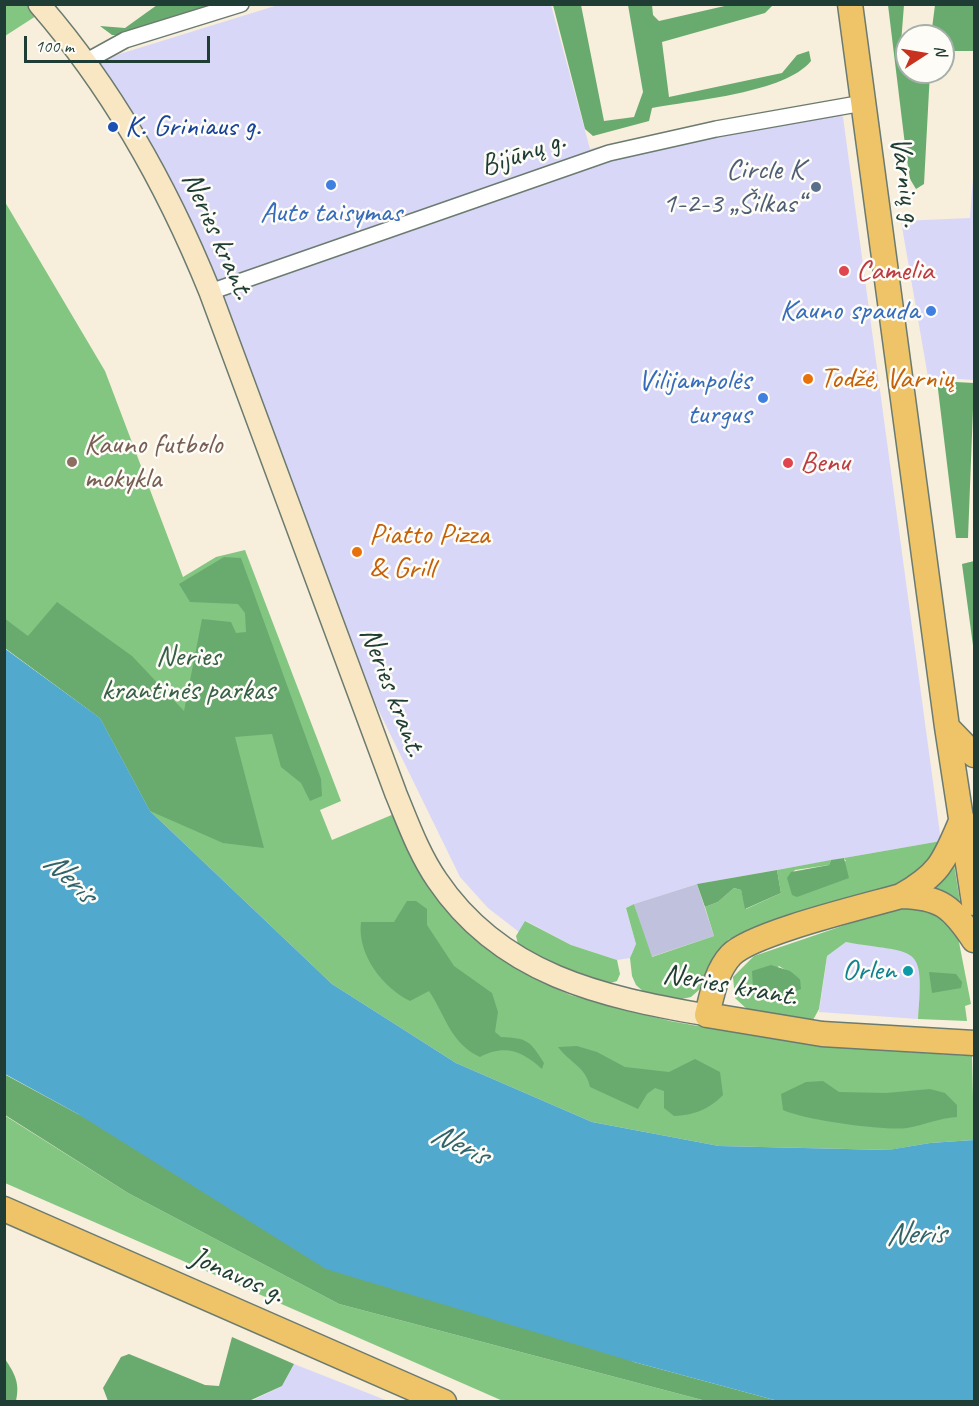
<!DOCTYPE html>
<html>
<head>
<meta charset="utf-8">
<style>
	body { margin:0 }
	#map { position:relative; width:979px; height:1406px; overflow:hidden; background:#f7eedc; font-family:Caveat,sans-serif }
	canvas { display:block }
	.frame { position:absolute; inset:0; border:6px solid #1f3d34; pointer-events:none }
	.north { position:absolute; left:895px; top:24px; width:60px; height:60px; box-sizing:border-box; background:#fdfcf7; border:2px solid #a4b0a9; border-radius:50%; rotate:78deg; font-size:16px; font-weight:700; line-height:24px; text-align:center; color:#1f3d34 }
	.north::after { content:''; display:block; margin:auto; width:21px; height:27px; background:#c8321e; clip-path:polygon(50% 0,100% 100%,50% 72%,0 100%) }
	.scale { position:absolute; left:24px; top:36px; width:186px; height:27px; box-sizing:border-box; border:3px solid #1f3d34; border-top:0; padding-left:8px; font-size:18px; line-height:21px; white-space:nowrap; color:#1f3d34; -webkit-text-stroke:4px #fdfcf7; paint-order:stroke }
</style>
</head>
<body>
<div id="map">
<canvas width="979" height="1406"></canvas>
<div class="frame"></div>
<div class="north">N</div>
<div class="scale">100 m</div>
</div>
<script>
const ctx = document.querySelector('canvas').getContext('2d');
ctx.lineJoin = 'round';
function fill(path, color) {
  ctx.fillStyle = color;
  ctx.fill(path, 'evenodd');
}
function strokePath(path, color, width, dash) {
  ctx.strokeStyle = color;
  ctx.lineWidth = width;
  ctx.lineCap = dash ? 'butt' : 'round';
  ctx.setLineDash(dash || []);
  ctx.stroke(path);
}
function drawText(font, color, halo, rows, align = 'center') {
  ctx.font = font + ' Caveat,sans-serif';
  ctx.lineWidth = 5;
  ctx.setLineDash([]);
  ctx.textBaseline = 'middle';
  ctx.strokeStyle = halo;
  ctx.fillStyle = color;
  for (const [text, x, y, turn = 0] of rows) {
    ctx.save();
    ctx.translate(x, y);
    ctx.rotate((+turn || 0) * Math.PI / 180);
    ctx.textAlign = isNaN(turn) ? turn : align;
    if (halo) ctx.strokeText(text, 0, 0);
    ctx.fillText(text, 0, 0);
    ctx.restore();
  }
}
const built = new Path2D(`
	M278,5H551L590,149L681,128L685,143L837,112L843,117L941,841L697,884L634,904L626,908L636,944L630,958L617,960L571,945L526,921L519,932L488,908L460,877L376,705L210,266L181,200L149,144L97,61Z
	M974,165V380L928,377L901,221L970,218Z
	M846,942L907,951L915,957L921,977L918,1019L819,1012L827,956Z
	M294,1364L388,1401L249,1402L282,1386Z`);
const industrial = new Path2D(`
	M697,884L714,936L651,957L634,904Z`);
const green = new Path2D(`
	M5,5H27L36,16L5,36Z
	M5,202L105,371L183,577L216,557L245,550L341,801L320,810L332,840L394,814L507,961L538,980L570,995L670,1021L755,1036L859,1049L972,1056L974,1140L930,1143L889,1150L719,1146L592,1122L456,1063L332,984L150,811L100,718L5,648Z
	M941,841V851L905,885L729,939L717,953L700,989L691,997L677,1000L646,994L636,985L632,976L630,958L636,944L626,908L634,904L652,957L714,936L705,907L718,902L734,888L741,890L746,909L781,893L777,870L831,860L829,865L795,870L788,878L846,861L844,858Z
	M953,858L961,908L924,889Z
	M904,905L945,914L958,937L971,1004L965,1006L967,1021L918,1019C925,940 916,955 846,942L827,956L819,1009L813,1020L748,1010L735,998L733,977L754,956ZM779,966L800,979L788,994L753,989Z
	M525,921L571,945L617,960L620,974L617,981C589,992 541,959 518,944L516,936Z
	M4,1115L128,1193L339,1304L706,1401H503L5,1183Z`);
const forest = new Path2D(`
	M157,5H217L124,35H112L100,26L125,28Z
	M553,5H581L604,121L634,117L643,92L628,5H652L653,15L659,21L729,5H773L765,13L662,42L669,97L782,73L797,55L809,51L811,61C785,93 694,100 652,108L649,121L593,136L585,129Z
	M888,5H904L901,43L907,44V72H930L924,184L916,189L910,179L906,153Z
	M935,5H974V51H948L943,55V36H931Z
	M937,381L974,383L968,538H956Z
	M224,557L241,558L321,779L322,796L310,801L301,783L281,767L272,734L235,737L264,848L223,843L150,811L100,718L5,648L4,618L28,636L57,602L132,656L184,711L202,619L231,622L236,633L246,632L245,613L238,604L190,602L179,584Z
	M974,561V653L962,564Z
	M844,858L849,878L797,897L792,895L787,878L791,872L829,865L831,860Z
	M777,870L781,893L745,909L741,890L734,888L718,902L705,907L697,884Z
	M407,901H416L427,909V925L454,966L492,993L498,1012L495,1032L501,1037C528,1038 530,1041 544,1063L542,1069C522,1051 505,1044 480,1057C450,1043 446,1016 429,991L410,1001C382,987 357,954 361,922H394Z
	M771,965L790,971L800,979L801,989L788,994L753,989L752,971Z
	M929,972L956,974L962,982L961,988L932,993Z
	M577,1046L597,1052L625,1067L669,1072L695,1059L720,1072L723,1095C708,1110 694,1115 674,1116L664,1108V1091L655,1088L647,1094L638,1109L590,1087C586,1067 570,1063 558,1047Z
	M4,1074L78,1114L634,1362L778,1401H706L339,1304L128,1193L5,1115Z
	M823,1081L839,1092L886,1093L930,1089L945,1093L957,1105V1117C939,1118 924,1125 907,1128C883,1131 805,1120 783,1110L781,1094L806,1082Z
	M232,1337L294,1364L282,1386L249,1401H108L103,1388L121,1357L129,1354L205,1385L219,1386Z
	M5,1359C15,1374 20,1383 16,1401H5Z`);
const water = new Path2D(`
	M4,648L100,718L150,811L332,984L456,1063L592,1122L719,1146L888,1150L930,1143L974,1140V1401H778L634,1362L326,1269L78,1114L5,1074Z`);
const minor = new Path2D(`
	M85,62L125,40L241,4
	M210,292L609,153L716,129L863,103`);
const secondary = new Path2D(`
	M39,4C113,89 168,188 210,292L396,794C408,823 419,854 437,880C501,975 602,997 707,1015`);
const primary = new Path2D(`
	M850,4L947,727L974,903
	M947,727L974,755
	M962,819C944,861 941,873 901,896C866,906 752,933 731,955C716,971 712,995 707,1015L822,1034L974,1043
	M901,896C941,897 952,907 974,940
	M4,1209L444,1402`);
const markers = [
	[113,127,6,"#1a4fb4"],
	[331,185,6,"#3f7fe0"],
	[816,187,6,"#5c6f8a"],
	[844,271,6,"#e0444e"],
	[931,311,6,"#3f7fe0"],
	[808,379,6,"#e8710a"],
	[763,398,6,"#3f7fe0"],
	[72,462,6,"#8d6e63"],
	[788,463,6,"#e0444e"],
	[357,552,6,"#e8710a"],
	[908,971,6,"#0f9aa8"]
];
const transitNames = [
	["K. Griniaus g.",125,127]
];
const streetNames = [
	["Bijūnų g.",523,154,-19],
	["Varnių g.",905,182,82],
	["Neries krant.",217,236,66],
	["Neries krant.",392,692,69],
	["Neries krant.",730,986,10],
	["Jonavos g.",237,1276,24]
];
const serviceNames = [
	["Circle K",804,170],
	["1-2-3 „Šilkas“",804,204]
];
const shopNames = [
	["Auto taisymas",331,213,"center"],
	["Kauno spauda",919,311],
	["Vilijampolės",751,381],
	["turgus",751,415]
];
const healthNames = [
	["Camelia",856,271],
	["Benu",800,463]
];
const foodNames = [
	["Todžė, Varnių",820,379],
	["Piatto Pizza",369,535],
	["& Grill",369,569]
];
const educationNames = [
	["Kauno futbolo",84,445],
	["mokykla",84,479]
];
const parkNames = [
	["Neries",188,657],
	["krantinės parkas",188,691]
];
const cultureNames = [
	["Orlen",896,971]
];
const waterNames = [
	["Neris",69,878,44],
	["Neris",459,1145,26],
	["Neris",915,1235,-1]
];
fill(built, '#d9d7f8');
fill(industrial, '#c0c2dd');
fill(green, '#82c681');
fill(forest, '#69ab6f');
fill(water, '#51a9ce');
strokePath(minor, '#6b7b6f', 18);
strokePath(secondary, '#6b7b6f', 24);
strokePath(primary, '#6b7b6f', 27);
strokePath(minor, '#fff', 15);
strokePath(secondary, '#f9e7c3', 21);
strokePath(primary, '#efc469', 24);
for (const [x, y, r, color] of markers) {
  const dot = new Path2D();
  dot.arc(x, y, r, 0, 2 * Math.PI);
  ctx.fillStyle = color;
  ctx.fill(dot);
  strokePath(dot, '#fdfcf7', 2);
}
drawText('30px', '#164399', '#fdfcf7', transitNames, 'left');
drawText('30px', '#1f3d34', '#fdfcf7', streetNames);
drawText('30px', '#4e5e75', '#fdfcf7', serviceNames, 'right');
drawText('30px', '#366cbe', '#fdfcf7', shopNames, 'right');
drawText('30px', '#be3a42', '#fdfcf7', healthNames, 'left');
drawText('30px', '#c56008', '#fdfcf7', foodNames, 'left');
drawText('30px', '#785e54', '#fdfcf7', educationNames, 'left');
drawText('30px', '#385f47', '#fdfcf7', parkNames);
drawText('30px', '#0d838f', '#fdfcf7', cultureNames, 'right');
drawText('italic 32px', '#30636a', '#fdfcf7', waterNames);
</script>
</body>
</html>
